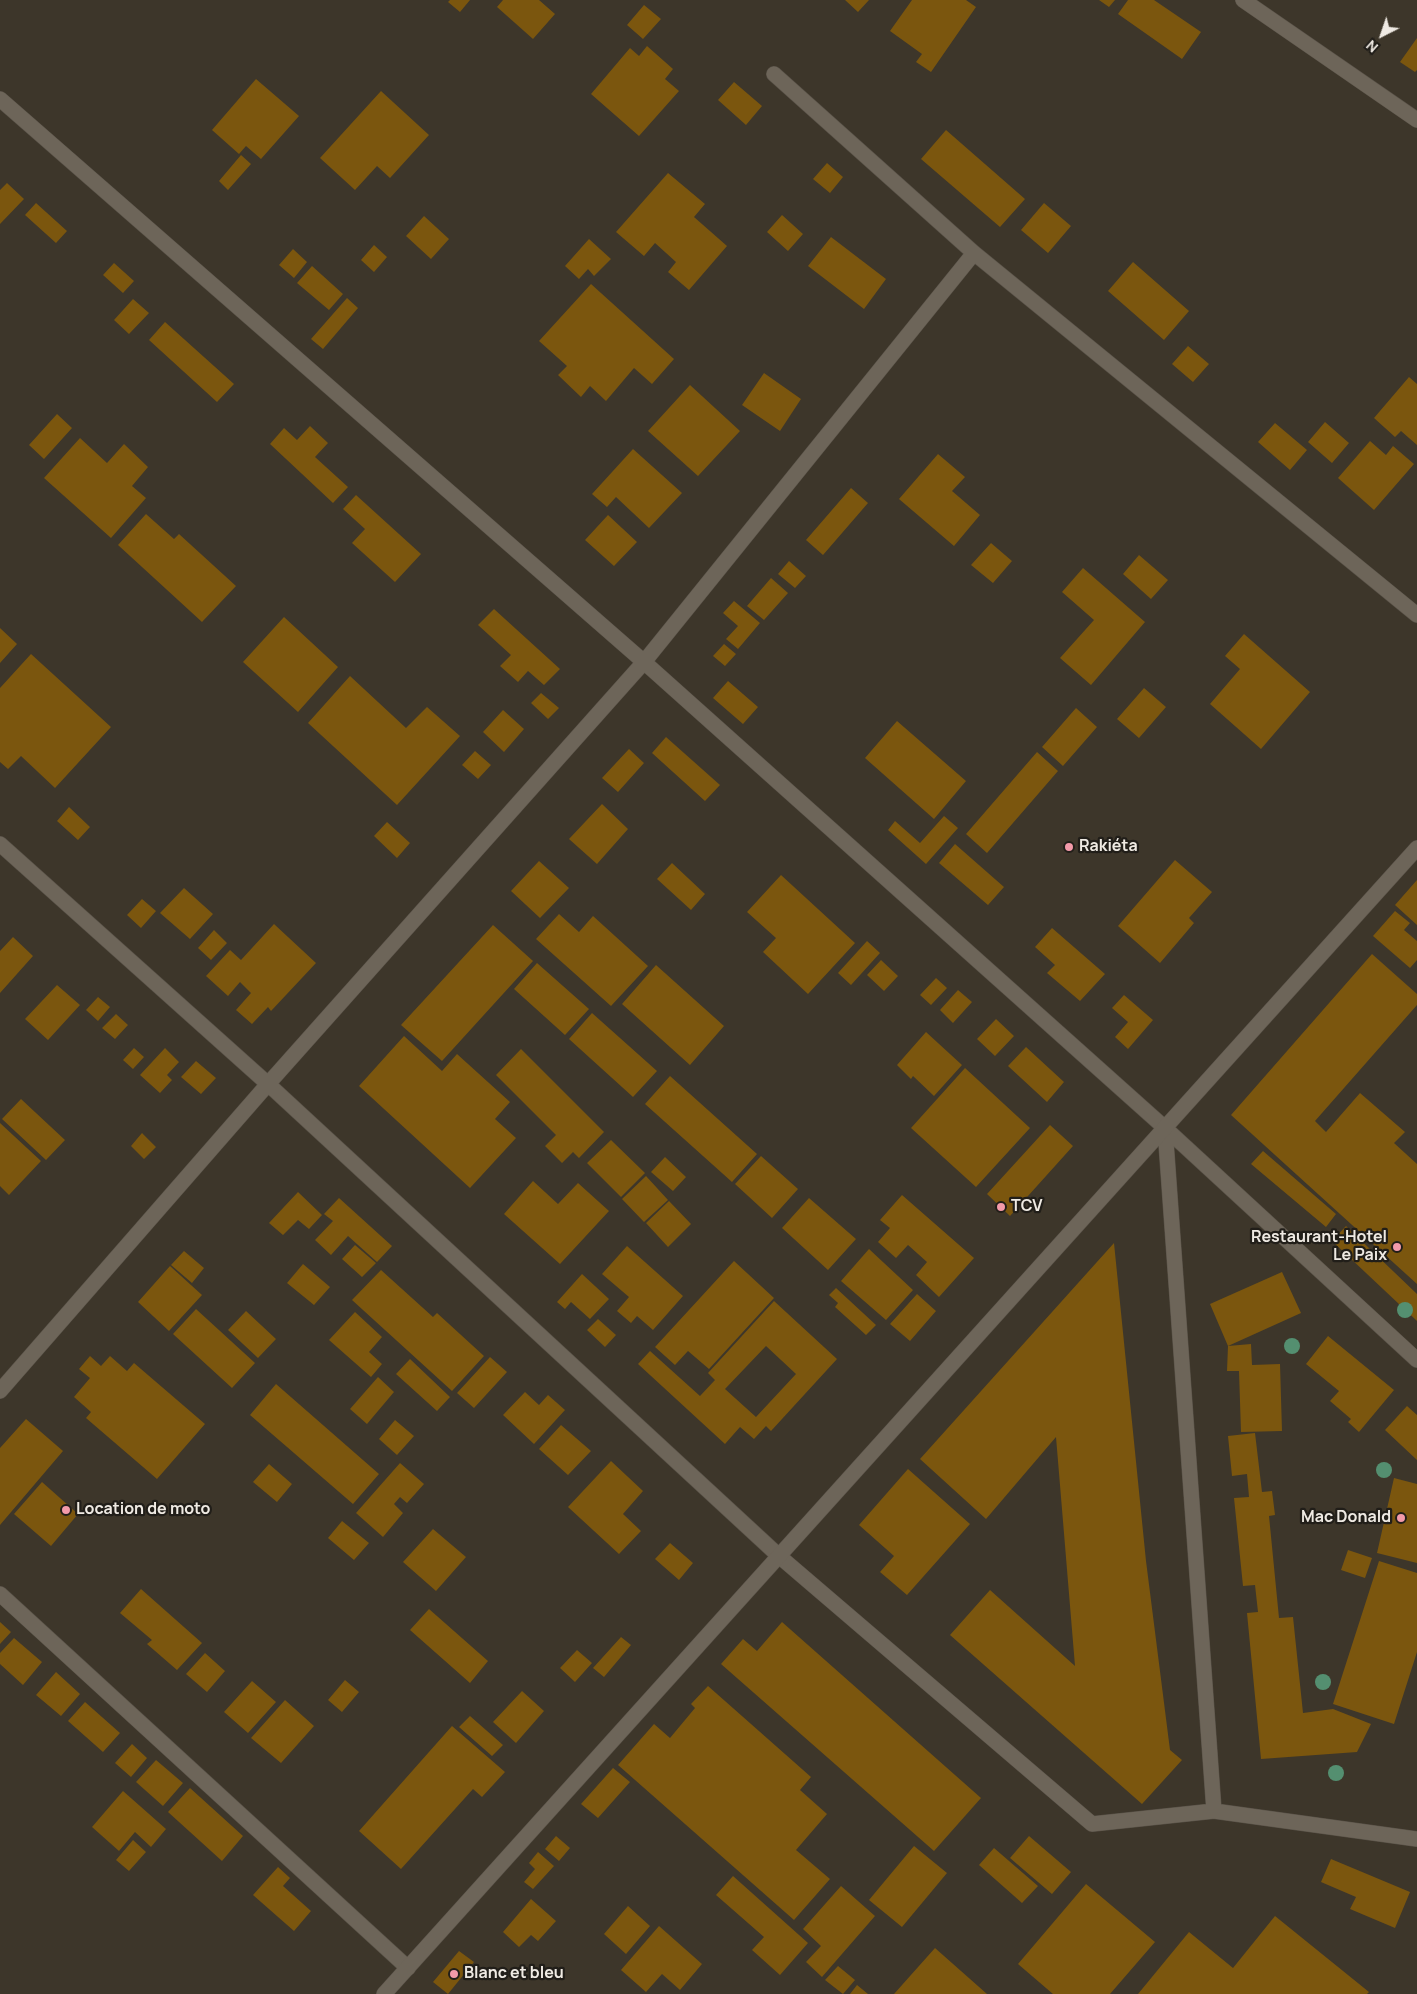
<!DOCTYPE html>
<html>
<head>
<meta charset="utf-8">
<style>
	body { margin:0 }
	#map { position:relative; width:1417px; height:1994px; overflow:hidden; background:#3d362a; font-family:Manrope,sans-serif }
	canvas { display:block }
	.north { position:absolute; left:1357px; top:10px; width:50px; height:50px; -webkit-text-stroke:4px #211e19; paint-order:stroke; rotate:221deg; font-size:14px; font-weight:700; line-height:20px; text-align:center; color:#efeae3 }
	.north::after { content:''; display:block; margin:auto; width:18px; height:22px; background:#efeae3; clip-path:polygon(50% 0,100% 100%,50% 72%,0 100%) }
</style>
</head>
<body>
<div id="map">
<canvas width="1417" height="1994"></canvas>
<div class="north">N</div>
</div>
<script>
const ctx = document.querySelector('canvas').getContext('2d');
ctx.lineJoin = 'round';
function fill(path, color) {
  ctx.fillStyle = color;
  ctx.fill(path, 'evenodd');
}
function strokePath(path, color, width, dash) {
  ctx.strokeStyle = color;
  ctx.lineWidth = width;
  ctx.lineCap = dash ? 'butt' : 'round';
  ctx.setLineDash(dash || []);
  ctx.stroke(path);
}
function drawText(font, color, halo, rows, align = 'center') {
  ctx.font = font + ' Manrope,sans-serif';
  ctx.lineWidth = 4.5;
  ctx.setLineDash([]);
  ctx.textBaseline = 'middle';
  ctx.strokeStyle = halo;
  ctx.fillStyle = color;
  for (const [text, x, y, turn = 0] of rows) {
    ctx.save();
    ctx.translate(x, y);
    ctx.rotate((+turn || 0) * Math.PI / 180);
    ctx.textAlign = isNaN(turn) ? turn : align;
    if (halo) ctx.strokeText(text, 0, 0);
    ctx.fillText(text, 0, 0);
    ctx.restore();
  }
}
const building = new Path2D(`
	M450,0H470L460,12L448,2Z
	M503,0H539L555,14L533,39L497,7Z
	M845,0H869L858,12Z
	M912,0H966L976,7L931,72L916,62L922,54L890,31Z
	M1099,0H1115L1109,7Z
	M1128,0H1154L1201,32L1182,59L1118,14Z
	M644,5L661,19L643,39L627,25Z
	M1417,38V70L1415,72L1400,62Z
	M647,46L673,69L665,79L679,91L639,136L591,94L630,48L639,56Z
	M256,79L299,116L261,159L246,146L239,154L212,130Z
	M734,82L762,106L746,125L718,100Z
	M381,91L429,135L390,178L377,166L355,190L320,158Z
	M946,130L1025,199L1000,227L921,159Z
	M241,155L251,164L228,190L219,181Z
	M827,163L843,177L830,193L813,179Z
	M668,173L705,204L694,217L727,246L689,290L668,272L676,262L655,243L644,256L616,232Z
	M7,183L24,199L0,224V190Z
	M36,203L67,231L56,243L25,215Z
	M1044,203L1071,226L1048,253L1021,230Z
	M782,215L803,234L788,251L767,232Z
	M424,216L449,239L431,259L406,236Z
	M831,237L886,279L864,309L808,266Z
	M589,239L611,259L594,276L588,269L579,279L565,266Z
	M374,245L387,257L374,272L361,260Z
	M293,249L307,262L294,278L279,265Z
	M1133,262L1189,311L1164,340L1108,291Z
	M114,263L134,281L123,293L103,275Z
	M312,266L343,294L329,310L297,283Z
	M591,284L674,359L652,384L634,368L606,401L590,386L581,397L558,375L567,366L539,341Z
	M347,298L358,308L323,349L311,339Z
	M133,299L149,313L129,334L114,320Z
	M165,322L234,384L217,402L149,340Z
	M1188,346L1209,364L1193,382L1172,364Z
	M764,373L801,399L780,431L742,405Z
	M1409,377L1417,384V445L1401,431L1395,437L1374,418Z
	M690,385L740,431L698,476L648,431Z
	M57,414L72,428L44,459L29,445Z
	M1325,422L1349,443L1332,463L1308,442Z
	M1275,423L1307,450L1290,470L1258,442Z
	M310,426L328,443L315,457L348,487L333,503L270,444L284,428L297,440Z
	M80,438L107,463L124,444L148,467L132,486L146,498L111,538L44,478Z
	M1370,441L1386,455L1393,446L1414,464L1374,510L1338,478Z
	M633,449L682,493L649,528L616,497L607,507L592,494Z
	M938,454L965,477L952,491L980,515L954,546L899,499Z
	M851,488L868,503L823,555L806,540Z
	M356,495L421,554L395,582L352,543L365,529L343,509Z
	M146,514L174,539L179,534L236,586L202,622L118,545Z
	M608,515L637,542L614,566L585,540Z
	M991,543L1012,561L993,583L971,565Z
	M1139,555L1168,580L1151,599L1123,574Z
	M789,561L806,576L795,588L778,574Z
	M1083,568L1145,622L1091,685L1060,658L1094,620L1062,592Z
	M771,578L788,593L764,620L747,606Z
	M734,601L760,623L738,649L726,639L738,626L723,613Z
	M494,609L560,669L544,685L528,671L518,682L500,666L511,655L478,625Z
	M284,617L338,667L298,712L243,662Z
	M0,628L17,644L0,663Z
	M1244,634L1310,692L1261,749L1210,704L1240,669L1225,656Z
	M724,644L736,654L725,666L713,656Z
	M31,654L111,727L55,788L21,756L8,769L0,762V688Z
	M350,676L406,728L427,707L460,736L397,805L308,723Z
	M728,681L758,707L743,724L713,698Z
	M1144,688L1166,707L1139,738L1117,719Z
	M541,693L559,708L548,719L531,703Z
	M1076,708L1097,727L1063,766L1042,747Z
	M503,710L524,729L504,752L483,732Z
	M897,721L966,781L934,819L865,758Z
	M666,737L720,785L705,801L652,753Z
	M629,749L644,763L618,792L602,778Z
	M475,751L491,765L478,779L462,765Z
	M1037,752L1058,771L987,853L966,834Z
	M602,804L628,829L597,864L569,839Z
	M69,807L90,827L78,840L57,821Z
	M944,816L958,828L926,864L888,830L895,821L920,843Z
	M387,822L410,843L397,858L374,836Z
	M955,844L1004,887L988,905L939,863Z
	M1175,860L1212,892L1189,918L1194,923L1160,963L1118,926Z
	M539,861L569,888L540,918L511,891Z
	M672,863L705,894L691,910L657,879Z
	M781,875L855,943L808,994L763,952L776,938L747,912Z
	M1417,880V925L1395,905Z
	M184,888L213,914L190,939L160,913Z
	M142,899L156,911L141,928L127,915Z
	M1395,911L1410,923L1404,930L1417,941V960L1410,968L1373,936Z
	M559,914L579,932L593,916L648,966L611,1006L536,939Z
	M274,924L316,963L271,1011L268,1007L252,1024L236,1010L251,993L240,982L228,996L206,976L230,950L241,960Z
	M493,925L533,961L442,1061L401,1025Z
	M1052,928L1105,974L1080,1001L1047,973L1055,965L1035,947Z
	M214,930L227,943L211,960L198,948Z
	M13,937L33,956L0,993V951Z
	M867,941L880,953L851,985L838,973Z
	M1372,954L1417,994V1005L1315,1121L1326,1132L1360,1093L1405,1132L1394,1143L1417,1164V1284L1231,1115Z
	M881,960L898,976L884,991L867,975Z
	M537,963L589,1009L565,1035L514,989Z
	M656,965L724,1026L690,1065L622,1004Z
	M936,978L947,988L931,1005L920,995Z
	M57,985L80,1005L48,1040L25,1019Z
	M958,990L972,1002L953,1023L940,1010Z
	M1124,995L1153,1020L1128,1049L1115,1037L1128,1022L1112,1008Z
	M98,997L110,1007L98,1021L86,1010Z
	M592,1013L657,1071L633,1097L569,1039Z
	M116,1014L128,1025L115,1039L102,1028Z
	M996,1019L1014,1036L995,1056L977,1039Z
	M926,1032L962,1065L934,1096L913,1076L911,1079L897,1065Z
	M404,1036L442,1071L457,1054L510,1102L495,1119L516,1138L470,1188L359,1086Z
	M1026,1047L1064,1082L1047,1102L1008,1066Z
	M134,1048L144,1057L133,1069L123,1060Z
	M165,1048L179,1062L167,1075L172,1080L160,1093L140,1075Z
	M521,1049L604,1132L579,1158L573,1152L562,1163L545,1146L556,1135L496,1075Z
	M196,1061L216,1078L201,1094L181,1077Z
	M965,1068L1030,1128L976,1187L911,1128Z
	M670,1076L757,1154L732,1182L645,1104Z
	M21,1099L65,1140L46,1160L2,1119Z
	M0,1123L41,1161L9,1195L0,1186Z
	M1050,1125L1073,1146L1010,1216L987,1194Z
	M142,1133L156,1147L144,1159L131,1146Z
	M611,1140L645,1173L621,1197L587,1163Z
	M1263,1151L1336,1214L1326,1227L1251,1164Z
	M761,1156L798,1189L772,1218L735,1184Z
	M665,1157L686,1177L673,1191L651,1172Z
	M646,1176L668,1200L644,1222L622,1199Z
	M533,1181L558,1204L578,1183L609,1211L560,1264L504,1214Z
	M298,1192L322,1215L309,1229L298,1220L283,1235L269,1223Z
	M902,1195L974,1258L939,1297L916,1275L927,1262L908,1245L896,1258L878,1242L890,1228L880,1220Z
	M339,1198L392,1246L377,1262L348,1236L331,1255L315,1240L333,1221L324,1214Z
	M809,1198L856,1239L828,1270L782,1228Z
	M669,1201L691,1224L668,1247L646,1223Z
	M1346,1226L1417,1294V1321L1332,1241Z
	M1114,1243L1146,1561L1170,1750L1182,1760L1142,1804L950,1635L990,1590L1075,1666L1056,1437L986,1519L920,1459Z
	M355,1245L376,1263L362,1277L342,1259Z
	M627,1246L683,1296L653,1330L637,1316L631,1323L617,1311L629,1297L602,1274Z
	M869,1249L913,1290L886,1320L841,1281Z
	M184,1251L204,1268L192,1283L171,1265Z
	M734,1261L774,1298L709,1369L688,1351L675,1365L655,1347Z
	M303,1264L330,1287L314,1305L287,1283Z
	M170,1266L202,1295L169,1331L138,1302Z
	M381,1270L433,1317L437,1313L484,1356L452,1391L352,1300Z
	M1282,1272L1301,1313L1228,1346L1210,1304Z
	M582,1274L609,1299L590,1319L571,1302L565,1309L557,1302Z
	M836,1288L876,1325L866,1335L835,1307L838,1303L829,1295Z
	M917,1294L936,1311L910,1341L890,1324Z
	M774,1301L837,1359L771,1431L766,1426L754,1439L740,1427L725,1444L638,1364L650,1351L700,1396L715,1380L708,1373ZM766,1346L796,1374L756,1417L725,1389Z
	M196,1309L255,1363L232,1388L173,1334Z
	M246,1311L276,1339L258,1358L228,1330Z
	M355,1312L382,1337L369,1352L382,1364L371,1377L329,1340Z
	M598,1319L616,1335L605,1347L587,1330Z
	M1328,1336L1394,1390L1359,1432L1348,1422L1351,1419L1330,1401L1339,1391L1306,1364Z
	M1251,1344L1252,1365L1280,1364L1282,1431L1241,1432L1239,1371H1227L1228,1346Z
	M90,1356L101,1366L110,1356L127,1371L134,1363L205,1424L157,1479L86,1418L91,1412L74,1397L90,1378L79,1369Z
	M490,1357L507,1372L474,1408L457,1393Z
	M410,1359L450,1397L437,1411L396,1374Z
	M378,1377L394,1392L367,1424L350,1409Z
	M276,1384L379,1474L353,1504L250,1415Z
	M525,1392L539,1405L548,1395L565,1410L534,1444L503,1415Z
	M1407,1406L1417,1415V1460L1385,1430Z
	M26,1419L63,1451L0,1525V1448Z
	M395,1420L414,1436L397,1455L379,1439Z
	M561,1425L591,1451L568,1475L539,1449Z
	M1255,1433L1262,1492L1272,1491L1275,1515L1269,1516L1279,1618L1293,1617L1303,1713L1333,1709L1371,1724L1357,1752L1261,1759L1247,1613L1258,1612L1255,1585L1243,1586L1234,1498L1249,1497L1247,1474L1232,1476L1228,1436Z
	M611,1461L643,1491L623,1514L641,1531L619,1554L568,1507Z
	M400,1463L424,1484L407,1503L400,1497L394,1504L403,1513L383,1537L356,1513Z
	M269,1464L292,1484L277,1502L253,1482Z
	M908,1469L970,1524L907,1595L880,1572L894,1556L859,1525Z
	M1394,1478L1417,1484V1563L1377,1553Z
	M42,1482L78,1514L51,1546L14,1514Z
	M342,1521L369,1543L354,1560L328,1538Z
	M433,1529L466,1557L436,1591L403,1562Z
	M670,1543L693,1563L679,1580L655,1559Z
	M1348,1550L1372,1558L1365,1578L1341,1570Z
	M1379,1561L1417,1573V1652L1394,1724L1333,1704Z
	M141,1589L202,1643L177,1670L147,1644L152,1640L120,1613Z
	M429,1609L488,1661L470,1683L410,1630Z
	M0,1622L11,1632L0,1644Z
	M782,1622L981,1798L934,1851L721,1664L743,1639L757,1651Z
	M621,1637L631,1645L604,1677L593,1668Z
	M14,1638L42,1662L23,1685L0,1664V1653Z
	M577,1650L592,1663L575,1682L560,1668Z
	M205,1653L225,1671L207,1692L186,1674Z
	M56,1672L80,1694L61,1716L36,1695Z
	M345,1680L359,1692L342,1712L328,1700Z
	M252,1681L276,1702L248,1733L224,1712Z
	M708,1686L811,1777L800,1790L827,1814L796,1850L830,1879L794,1920L618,1765L654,1724L670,1738L695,1708L691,1704Z
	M522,1691L544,1711L516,1743L493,1722Z
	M285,1700L314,1726L281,1763L251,1738Z
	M85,1702L120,1733L103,1752L68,1721Z
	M470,1716L503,1745L492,1756L459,1727Z
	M452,1726L505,1772L482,1797L473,1789L401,1869L359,1831Z
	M132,1744L147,1758L131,1777L115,1763Z
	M156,1760L183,1783L163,1806L136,1782Z
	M613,1768L630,1782L598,1818L581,1804Z
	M190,1788L243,1836L222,1861L168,1812Z
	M123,1791L166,1829L151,1847L135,1832L119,1851L92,1827Z
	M556,1836L570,1848L559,1861L545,1849Z
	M1029,1836L1071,1872L1052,1894L1010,1858Z
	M133,1840L146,1852L129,1871L116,1860Z
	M914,1846L947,1873L902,1927L869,1900Z
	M994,1848L1038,1886L1022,1903L979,1865Z
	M538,1852L554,1866L533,1889L524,1882L535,1869L529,1863Z
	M1331,1859L1410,1892L1395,1928L1350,1909L1356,1897L1321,1882Z
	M278,1867L290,1878L283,1886L311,1911L294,1931L253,1895Z
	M733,1876L808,1943L780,1975L752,1950L764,1937L716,1895Z
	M1086,1884L1155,1942L1110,1994H1053L1018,1964Z
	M841,1886L875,1916L822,1977L806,1962L821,1946L803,1929Z
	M531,1899L556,1921L538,1941L531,1935L519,1947L503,1932Z
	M628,1906L650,1926L626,1954L604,1934Z
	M1275,1916L1369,1992L1367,1994H1138L1189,1932L1233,1968Z
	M659,1926L702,1964L680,1990L662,1974L646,1992L621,1970Z
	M935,1948L987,1994H894Z
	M459,1951L474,1962L448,1994L433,1982Z
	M838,1966L855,1980L843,1994L825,1980Z
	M857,1985L868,1994H850Z`);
const street = new Path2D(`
	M1243,0L1417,120
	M774,74L974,253L1417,615
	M0,99L644,662L1165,1128L1417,1360
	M0,844L268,1084L779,1556L1092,1824L1214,1811L1417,1839
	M1165,1128L1214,1811
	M0,1391L268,1084L644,662L974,253
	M0,1594L408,1968`);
const secondary = new Path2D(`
	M384,1994L1417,848`);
const trees = [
	[1405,1310],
	[1292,1346],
	[1384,1470],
	[1323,1682],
	[1336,1773]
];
const markers = [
	[1069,847,5,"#f39aa9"],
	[1001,1207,5,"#f39aa9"],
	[1397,1247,5,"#f39aa9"],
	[66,1510,5,"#f39aa9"],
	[1401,1518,5,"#f39aa9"],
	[454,1974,5,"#f39aa9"]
];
const poiNames = [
	["Rakiéta",1079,847],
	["TCV",1011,1207],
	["Restaurant-Hotel",1387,1238,"right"],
	["Le Paix",1387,1256,"right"],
	["Location de moto",76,1510],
	["Mac Donald",1391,1518,"right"],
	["Blanc et bleu",464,1974]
];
fill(building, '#7b560e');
strokePath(street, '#595248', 16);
strokePath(secondary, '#595248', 16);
strokePath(street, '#6d6559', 15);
strokePath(secondary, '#6d6559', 15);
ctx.fillStyle = '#548f70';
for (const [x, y] of trees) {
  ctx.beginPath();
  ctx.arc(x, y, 8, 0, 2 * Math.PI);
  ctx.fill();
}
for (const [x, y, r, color] of markers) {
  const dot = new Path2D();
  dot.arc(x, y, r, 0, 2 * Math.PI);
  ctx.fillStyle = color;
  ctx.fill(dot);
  strokePath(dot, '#211e19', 2);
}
drawText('bold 16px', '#efeae3', '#211e19', poiNames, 'left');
</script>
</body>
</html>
